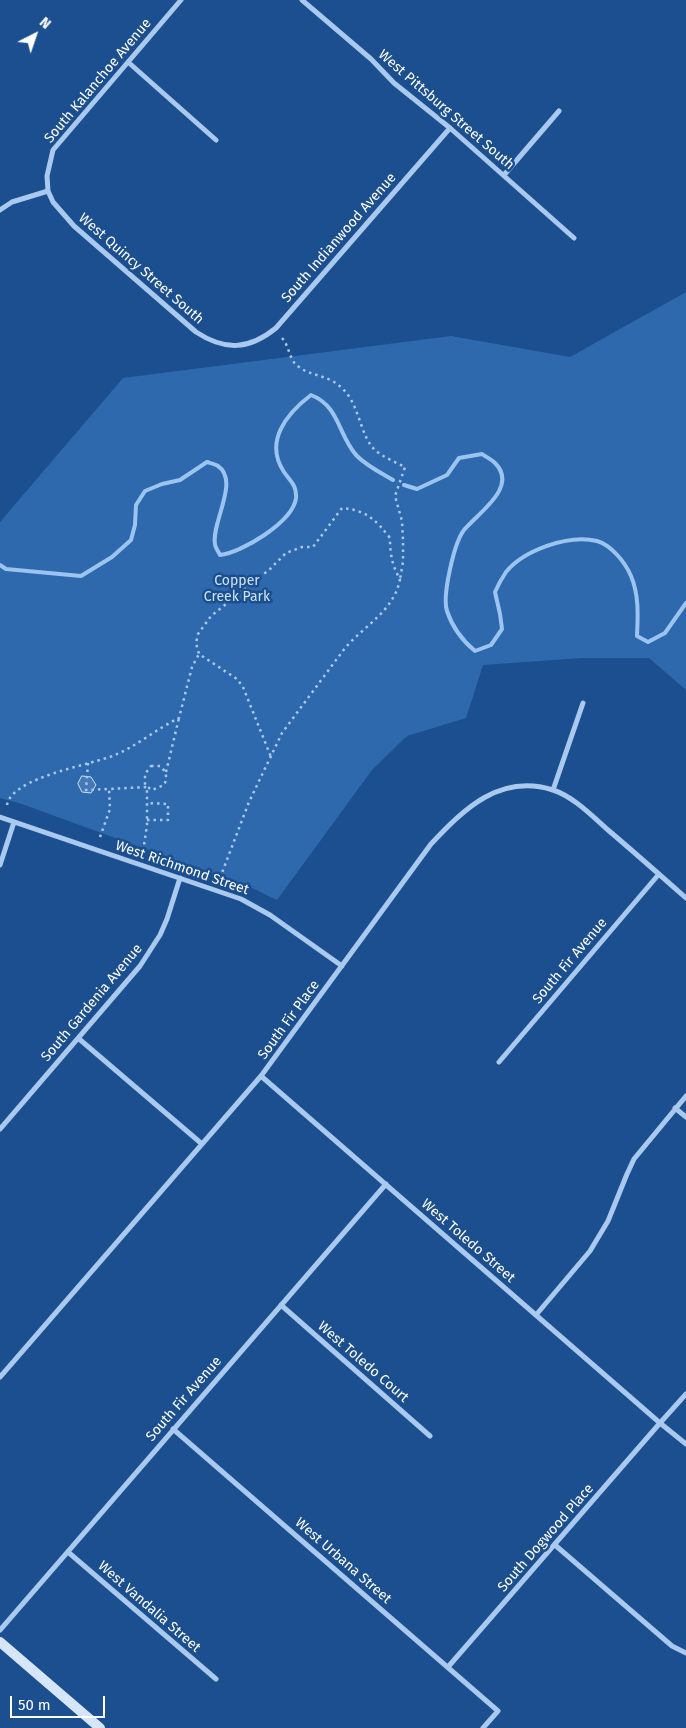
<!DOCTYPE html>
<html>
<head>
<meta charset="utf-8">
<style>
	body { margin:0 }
	#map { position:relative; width:686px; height:1728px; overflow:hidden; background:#1b4f8f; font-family:"Fira Sans",sans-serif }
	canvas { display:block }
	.north { position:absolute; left:10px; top:10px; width:50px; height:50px; -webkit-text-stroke:4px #1b4f8f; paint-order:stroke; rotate:41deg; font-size:14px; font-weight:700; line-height:20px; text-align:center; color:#fff }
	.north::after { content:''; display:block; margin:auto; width:18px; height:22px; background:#fff; clip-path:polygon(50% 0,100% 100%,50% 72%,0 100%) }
	.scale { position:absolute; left:10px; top:1696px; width:95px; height:22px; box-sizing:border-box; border:2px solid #fff; border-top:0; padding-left:6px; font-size:15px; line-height:18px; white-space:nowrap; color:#fff; -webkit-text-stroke:4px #1b4f8f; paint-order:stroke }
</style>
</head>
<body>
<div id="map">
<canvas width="686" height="1728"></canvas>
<div class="north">N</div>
<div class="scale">50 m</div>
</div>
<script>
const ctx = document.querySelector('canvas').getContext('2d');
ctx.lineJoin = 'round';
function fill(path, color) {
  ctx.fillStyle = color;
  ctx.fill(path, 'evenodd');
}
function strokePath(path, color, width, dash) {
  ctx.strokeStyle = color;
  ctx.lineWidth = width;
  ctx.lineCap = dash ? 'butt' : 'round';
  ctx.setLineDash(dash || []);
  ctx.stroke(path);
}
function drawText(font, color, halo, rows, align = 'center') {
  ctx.font = font + ' "Fira Sans",sans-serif';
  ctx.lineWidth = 5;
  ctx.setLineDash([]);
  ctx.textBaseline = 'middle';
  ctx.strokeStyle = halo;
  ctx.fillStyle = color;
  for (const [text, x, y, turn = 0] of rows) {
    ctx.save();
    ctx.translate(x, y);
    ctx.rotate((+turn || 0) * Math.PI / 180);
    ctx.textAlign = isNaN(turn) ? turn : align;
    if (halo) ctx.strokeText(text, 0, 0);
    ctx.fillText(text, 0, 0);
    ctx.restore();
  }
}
const green = new Path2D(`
	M686,292V690L649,658H582L483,665L466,718L407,736L372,770L277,900L250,887L19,803L0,798V522L123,378L451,336L570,357Z`);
const stream = new Path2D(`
	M404,485L417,489L447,475L459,458L482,454C486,457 491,459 495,463C519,487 478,513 464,530C454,543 442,596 447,611C452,626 463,641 475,651L491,645L502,629L500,614L495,592C498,585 502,578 506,572C524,550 569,534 597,541C611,545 625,562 631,576C639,595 638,615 637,636L648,642L665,633L686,603
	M0,565L6,569L81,576L112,557L131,540L135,525L136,505L145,491L162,484L180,480L207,462C210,463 215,464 218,466C240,481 211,523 215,544C215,547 218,551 220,555C241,553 293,522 296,498C297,485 290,481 284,472C264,442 286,414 311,395C340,406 338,436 357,456C367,466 381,473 393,480`);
const building = new Path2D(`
	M82,776L91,777L96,785L91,793L82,792L78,784Z`);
const path = new Path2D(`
	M282,338C290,347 289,361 299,367C312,377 328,374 343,389C360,406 360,436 375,450C383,457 395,462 405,467L395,496L402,521L403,540V562L400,579
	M88,763L86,790L109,789
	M151,766H160C166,771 168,778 164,785L152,790L145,785V774Z
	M166,772L179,718
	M7,805C12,777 91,765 115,755C135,747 158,728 179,718L192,667L199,654
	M147,820H168V804L147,803
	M100,837L110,809L109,789L147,787V825L143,852
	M220,878L249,802L282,733L345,648C365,625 394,611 400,579C392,566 390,553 390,538C376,520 366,510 342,508L313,547H302L286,553L270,569L211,616L198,634L196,643L199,654L237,679L243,687L271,757`);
const minor = new Path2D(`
	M302,0L371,59L394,83L450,128L574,238
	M128,62L216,140
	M504,175L559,111
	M48,191L53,202L74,226L196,332C225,351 249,350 276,328L450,128
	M0,210L12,202L48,191L47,176L53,150L181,0
	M553,790L583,703
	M0,817L241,899L270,915L342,966
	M0,865L14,822
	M78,1038L202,1144
	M499,1062L659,874
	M261,1076L660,1423L448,1667
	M675,1108L686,1117
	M0,1129L140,966L160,935L167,919L180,878
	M281,1305L430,1436
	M536,1315L590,1251L608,1221L627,1174L634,1159L686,1096
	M0,1377L261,1076L431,844C464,809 500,773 553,790C574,797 592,816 608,830C634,852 660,875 686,898
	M686,1394L660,1423L686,1444
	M173,1429L498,1711L483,1728
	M555,1545L672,1646L686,1653
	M68,1552L216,1679
	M0,1630L386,1184`);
const secondary = new Path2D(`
	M0,1642L100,1728`);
const streetNames = [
	["South Kalanchoe Avenue",98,81,-50],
	["West Pittsburg Street South",446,110,41],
	["South Indianwood Avenue",339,238,-49],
	["West Quincy Street South",141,269,41],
	["West Richmond Street",182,868,19],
	["South Fir Avenue",570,961,-50],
	["South Gardenia Avenue",92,1003,-50],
	["South Fir Place",289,1020,-54],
	["West Toledo Street",468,1241,41],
	["West Toledo Court",363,1362,41],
	["South Fir Avenue",184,1399,-49],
	["South Dogwood Place",546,1538,-49],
	["West Urbana Street",343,1561,41],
	["West Vandalia Street",149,1607,41]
];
const parkNames = [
	["Copper",237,581],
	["Creek Park",237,597]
];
fill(green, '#2e69ad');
strokePath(stream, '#9cc4f0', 4);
fill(building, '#4478b7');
strokePath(building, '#cfe3fa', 1);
strokePath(path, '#a9c9ee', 2.5, [2.5, 4]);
strokePath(minor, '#a9c9ee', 5);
strokePath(secondary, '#d6e6fa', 10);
drawText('14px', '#fff', '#1b4f8f', streetNames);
drawText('14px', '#cfe3fa', '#1b4f8f', parkNames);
</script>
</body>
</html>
